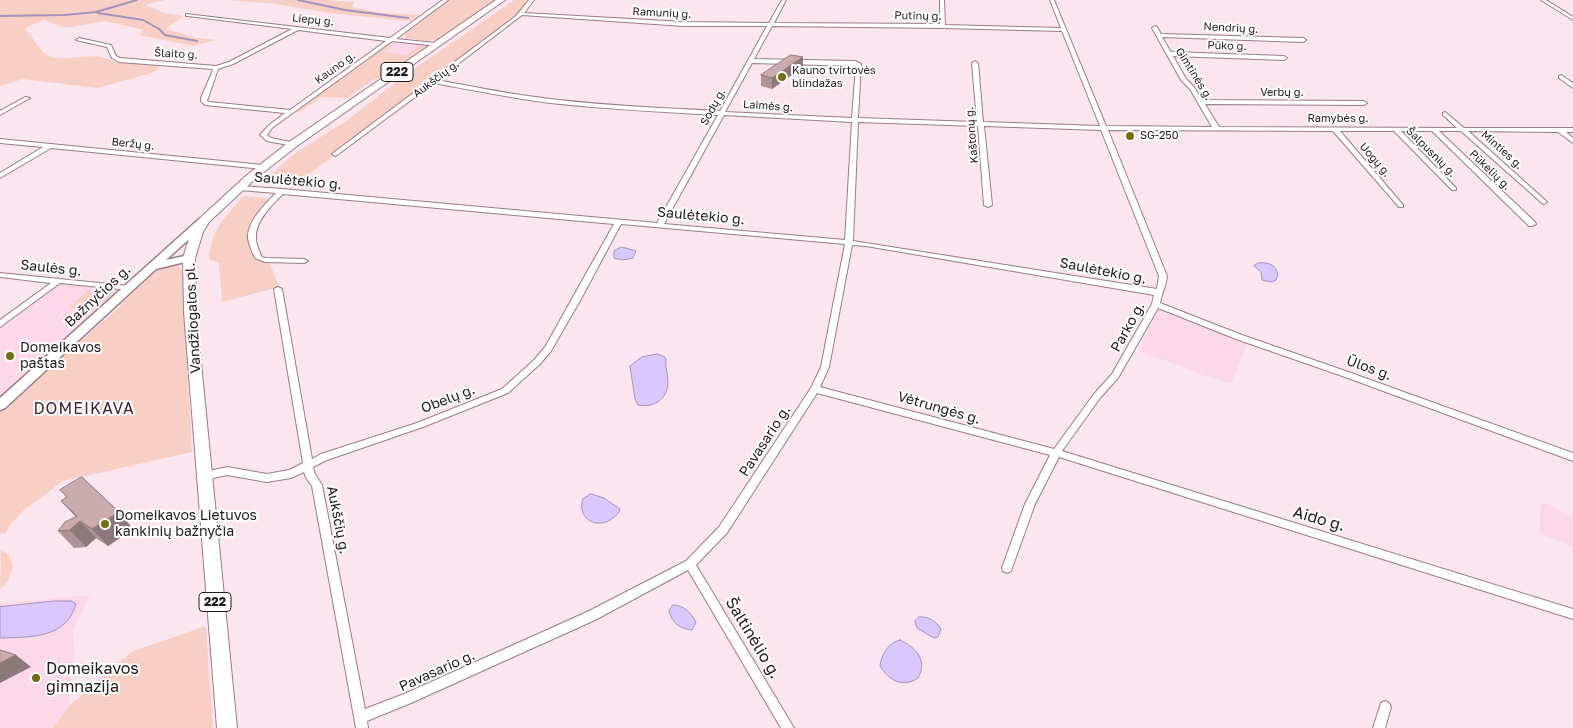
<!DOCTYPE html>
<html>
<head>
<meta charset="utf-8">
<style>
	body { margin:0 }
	canvas { display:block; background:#fbe5ef }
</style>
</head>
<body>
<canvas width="1573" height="728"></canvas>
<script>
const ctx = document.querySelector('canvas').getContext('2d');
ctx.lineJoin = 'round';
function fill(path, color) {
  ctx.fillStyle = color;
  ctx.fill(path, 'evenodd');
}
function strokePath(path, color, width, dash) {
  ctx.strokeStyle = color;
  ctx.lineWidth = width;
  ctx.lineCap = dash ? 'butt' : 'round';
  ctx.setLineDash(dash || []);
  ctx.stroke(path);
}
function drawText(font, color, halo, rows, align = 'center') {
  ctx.font = font + ' "Golos Text",sans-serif';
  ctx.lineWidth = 4;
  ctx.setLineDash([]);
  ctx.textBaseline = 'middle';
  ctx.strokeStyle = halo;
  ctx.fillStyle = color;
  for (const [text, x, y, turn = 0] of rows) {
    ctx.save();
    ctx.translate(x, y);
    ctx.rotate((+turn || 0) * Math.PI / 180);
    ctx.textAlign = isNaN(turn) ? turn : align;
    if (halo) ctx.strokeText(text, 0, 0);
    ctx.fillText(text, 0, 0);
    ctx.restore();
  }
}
const built = new Path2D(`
	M389,42L420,44L429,46L404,64L365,63Z
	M57,282L125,288L0,398V324Z
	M1159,310L1247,343L1231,384L1138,351Z
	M1541,503L1573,516V547L1539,533Z
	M90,595L73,631L74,651L69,706L53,728H0V604Z`);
const green = new Path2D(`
	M0,0H165L145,5L164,13L184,16L165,29L198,38L216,40L193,46L139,35L144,30L105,21L67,28L44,20L25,28C30,34 41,52 47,55C64,65 91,49 113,61L160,66L155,72L97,88L23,79L0,86Z
	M229,0H326L354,2L352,7L381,13L420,15L409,21L330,13L275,4Z
	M448,0H497L439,40L426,41L405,38V34Z
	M514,0H532L523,14L292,187L259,184L297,152L349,119L404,76Z
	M389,42L393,44L382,52L407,55L420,46L414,44L429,47L388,74L373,80L347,98L322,97L299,112H294Z
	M244,196L274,199L264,211L252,233L256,258L270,264L279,287L222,302L219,263L209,259C212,229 224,217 244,196Z
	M172,265L178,266L182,270L192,452L63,481L24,510L9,526L6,533L0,534V411L114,312L153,272Z
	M87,291L113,293L84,319L71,318L81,309L69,307Z
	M1,550L9,555L13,567L8,580L0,589Z
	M206,626L213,728H53L69,706L131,652Z`);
const water = new Path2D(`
	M622,247L636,251L633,258L623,260L614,258V251Z
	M1258,263C1268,262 1276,264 1278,275L1276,280L1271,282L1262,280L1261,272L1254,266Z
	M658,354L665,357L666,360C665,368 668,374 668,381C668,399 655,408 638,405L635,399L630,366L642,357Z
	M591,494L604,498L620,509L619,512C602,534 575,520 583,499Z
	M55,601H71L76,604C66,639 30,637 0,638V607Z
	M673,605C684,605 691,613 696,622L692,630C680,629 672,623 669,611Z
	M919,617C928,616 936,621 941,629L938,637L934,638L917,628L915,621Z
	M900,640C916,647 928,661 918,678C903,688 889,681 880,666C881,655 889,642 900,640Z`);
const stream = new Path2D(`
	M298,0L345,10L408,18
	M98,13L143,20L159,29L165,35L197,41
	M0,16L64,15L96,12L137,0`);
const minor = new Path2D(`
	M443,0H448L396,39L436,43L438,44V46L392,41L272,128L267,135L271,138L295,143L296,144L293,146L267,141L260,135L268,126L285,113L205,105L201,101V98L213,70L212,69L119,62L112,58L107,47L76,40L79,38L111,45L116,56L120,58L216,66L229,62L292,29L188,16H186V14L390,38ZM298,30L386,41L290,110L209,102L207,101L218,69L233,64Z
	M529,0H534L524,13L684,22L769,23L782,0H786L774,23L940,24V0H944L945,25L1061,28L1050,0H1054L1106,126L1212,127L1190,89L1181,80L1152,28L1155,26L1157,27L1161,34L1303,38L1306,40L1303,42L1162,37L1171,52L1284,56L1287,58L1284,60L1173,56L1186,79L1194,87L1202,100L1364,101L1367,103L1364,105L1205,104L1219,127L1457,128L1443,115V113L1445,112L1464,128H1573V132H1566L1573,138V143L1558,132L1468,131L1546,201L1547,202L1544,204L1542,203L1461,131H1439L1535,222L1536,224L1532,226H1529L1432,131H1401L1456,188V190H1452L1394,131H1340L1403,205V207H1399L1333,131L1108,130L1167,276C1166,286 1162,293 1160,303L1242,335L1354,374L1573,453V461L1348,378L1236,339L1158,308L1118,378L1100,398L1062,451L1573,609V619L1059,457L1035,504L1012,568L1011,571L1007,573L1003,571L1002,568L1025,504L1050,455L817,393L727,533L696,565L794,728H781L688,570L595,620L411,703L367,721L368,728H356L312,486L306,478L304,472L291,478L267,482L227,475L204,480L200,479L199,476L200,473L204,472L227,467L267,474L289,470L303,463L274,289L278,287L282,289L312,459L321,454L417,423L502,389L534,360L545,347L614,224L283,194C272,205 255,221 256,238C256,244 259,251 262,257L266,258L304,259L308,261L304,263L265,262L255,258C252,252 249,245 248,238C247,222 265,204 276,193L239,190L236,188L239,186L282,189L657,223L718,115C662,112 606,109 550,103C511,98 472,90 434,83L337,155L335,156L332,154L516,16ZM522,15L684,26H767L720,111C663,108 607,106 551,99C513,95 475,87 437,80ZM772,26L943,28L1062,31L1100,126L983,122L978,63L975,61L972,63L977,122L858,118L861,64L855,61L754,59ZM752,63L856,66L852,118L725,112ZM724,115L852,122L845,240L664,224ZM858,122L978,126L984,205L988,207L992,205L984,126L1101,130L1159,276L1157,289L853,241ZM621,224L845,244L821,367L811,388L719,527L686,561L587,612L404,694L365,709L322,485L315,474L313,467L327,460L423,427L508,393L540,364L551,351L581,299ZM852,245L866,246L1154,295L1152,304L1112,374L1094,394L1054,449L820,387L829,367Z
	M1541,0H1546L1573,17V20Z
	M1561,75L1573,83V88L1559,78V76Z
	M25,97L30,98L0,115V111Z
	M0,139L263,165L266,167L263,169L51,148L0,178V173L43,147L0,143Z
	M0,273L129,286L133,288L129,290L60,283L0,327V320L51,283L0,277Z
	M1385,701L1389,703L1391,707L1385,728H1373L1381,703Z`);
const secondary = new Path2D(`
	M203,218L207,219L208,221L207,223L166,260L189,255L194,258L193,260L156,269L5,408L0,410V398L199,219Z`);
const primary = new Path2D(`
	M496,0H505L297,146L255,179L209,222L203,232L195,258L196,312L237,728H217L184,312L183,258L191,232L200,218L247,175L289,142Z`);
const wall = new Path2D(`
	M803,57V67L772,89L761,86V75Z
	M60,490L119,512L133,529L108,546L96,538L86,547L74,548L58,531L76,517L61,501L67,497Z`);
const shadedWall = new Path2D(`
	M803,57V67L772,89V78Z
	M119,512L133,529L108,546L92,529Z
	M80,521L96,538L86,547L70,530Z
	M16,655L31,667L0,683V663Z`);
const building = new Path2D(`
	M791,55L803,57L772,78L761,75Z
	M82,477L119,512L92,529L80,521L70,530L58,531L65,522L77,516L61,501L67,497L60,490Z
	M0,650L16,655L0,663Z`);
const markers = [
	[782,77,5,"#716f11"],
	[1130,136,5,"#716f11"],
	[10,356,5,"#716f11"],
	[105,524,5,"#716f11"],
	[36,678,5,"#716f11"]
];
const farStreetnames = [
	["Ramunių g.",662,13,3],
	["Putinų g.",918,16,1],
	["Liepų g.",313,20,6],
	["Nendrių g.",1231,28,3],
	["Pūko g.",1227,46,2],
	["Šlaito g.",176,54,3],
	["Kauno g.",335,68,-36],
	["Gimtinės g.",1194,74,58],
	["Aukščių g.",436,79,-37],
	["Verbų g.",1282,93],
	["Laimės g.",768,106,4],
	["Sodų g.",713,107,-61],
	["Ramybės g.",1338,119],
	["Kaštonų g.",972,135,-95],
	["Beržų g.",133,144,6],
	["Minties g.",1502,150,42],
	["Šalpusnių g.",1431,152,45],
	["Uogų g.",1375,160,49],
	["Pūkelių g.",1490,170,44]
];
const farPoinames = [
	["Kauno tvirtovės",792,71],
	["blindažas",792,84],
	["SG-250",1140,136]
];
const shields = [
	[397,72,32],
	[215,602,32]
];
const shieldNames = [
	["222",397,72],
	["222",215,602]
];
const streetNames = [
	["Saulėtekio g.",298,181,5],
	["Saulėtekio g.",701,216,5],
	["Saulės g.",51,268,6],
	["Saulėtekio g.",1103,271,11],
	["Bažnyčios g.",98,296,-43],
	["Vandžiogalos pl.",193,318,-93],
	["Parko g.",1128,327,-61],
	["Ūlos g.",1369,368,20],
	["Obelų g.",448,399,-21],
	["Vėtrungės g.",939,408,16],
	["Pavasario g.",765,441,-57],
	["Aukščių g.",338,520,79],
	["Pavasario g.",437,671,-24]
];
const poiNames = [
	["Domeikavos",20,348],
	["paštas",20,364],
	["Domeikavos Lietuvos",115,516],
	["kankinių bažnyčia",115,532]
];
const quarterNames = [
	["DOMEIKAVA",84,409]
];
const nearStreetnames = [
	["Aido g.",1319,519,16],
	["Šaltinėlio g.",753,638,59]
];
const nearPoinames = [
	["Domeikavos",46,669],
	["gimnazija",46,687]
];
fill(built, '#fcd8e8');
fill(green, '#f8cfc4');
fill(water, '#dac7fe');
strokePath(water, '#a393ba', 1);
strokePath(stream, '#a393ba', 2);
strokePath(minor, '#977d89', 2);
strokePath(secondary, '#977d89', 3);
strokePath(primary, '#977d89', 2);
fill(minor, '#fff');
fill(secondary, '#fff');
fill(primary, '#fff');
fill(wall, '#ae9396');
fill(shadedWall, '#8d787a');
fill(building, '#caabae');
strokePath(building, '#8d787a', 1);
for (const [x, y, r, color] of markers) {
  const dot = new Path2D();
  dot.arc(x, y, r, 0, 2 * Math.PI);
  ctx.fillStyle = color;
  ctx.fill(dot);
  strokePath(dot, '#fff', 2);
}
drawText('11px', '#22191d', '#fff', farStreetnames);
drawText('11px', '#22191d', '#fff', farPoinames, 'left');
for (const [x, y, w] of shields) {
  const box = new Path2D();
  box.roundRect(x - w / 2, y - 9.5, w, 19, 4);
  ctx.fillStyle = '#fff';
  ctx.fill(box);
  strokePath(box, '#22191d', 1);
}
drawText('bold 12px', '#22191d', null, shieldNames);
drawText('14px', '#22191d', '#fff', streetNames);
drawText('14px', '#22191d', '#fff', poiNames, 'left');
ctx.letterSpacing = '1px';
drawText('16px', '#3d2833', '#fff', quarterNames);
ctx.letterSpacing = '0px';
drawText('16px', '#22191d', '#fff', nearStreetnames);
drawText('16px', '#22191d', '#fff', nearPoinames, 'left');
</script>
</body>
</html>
